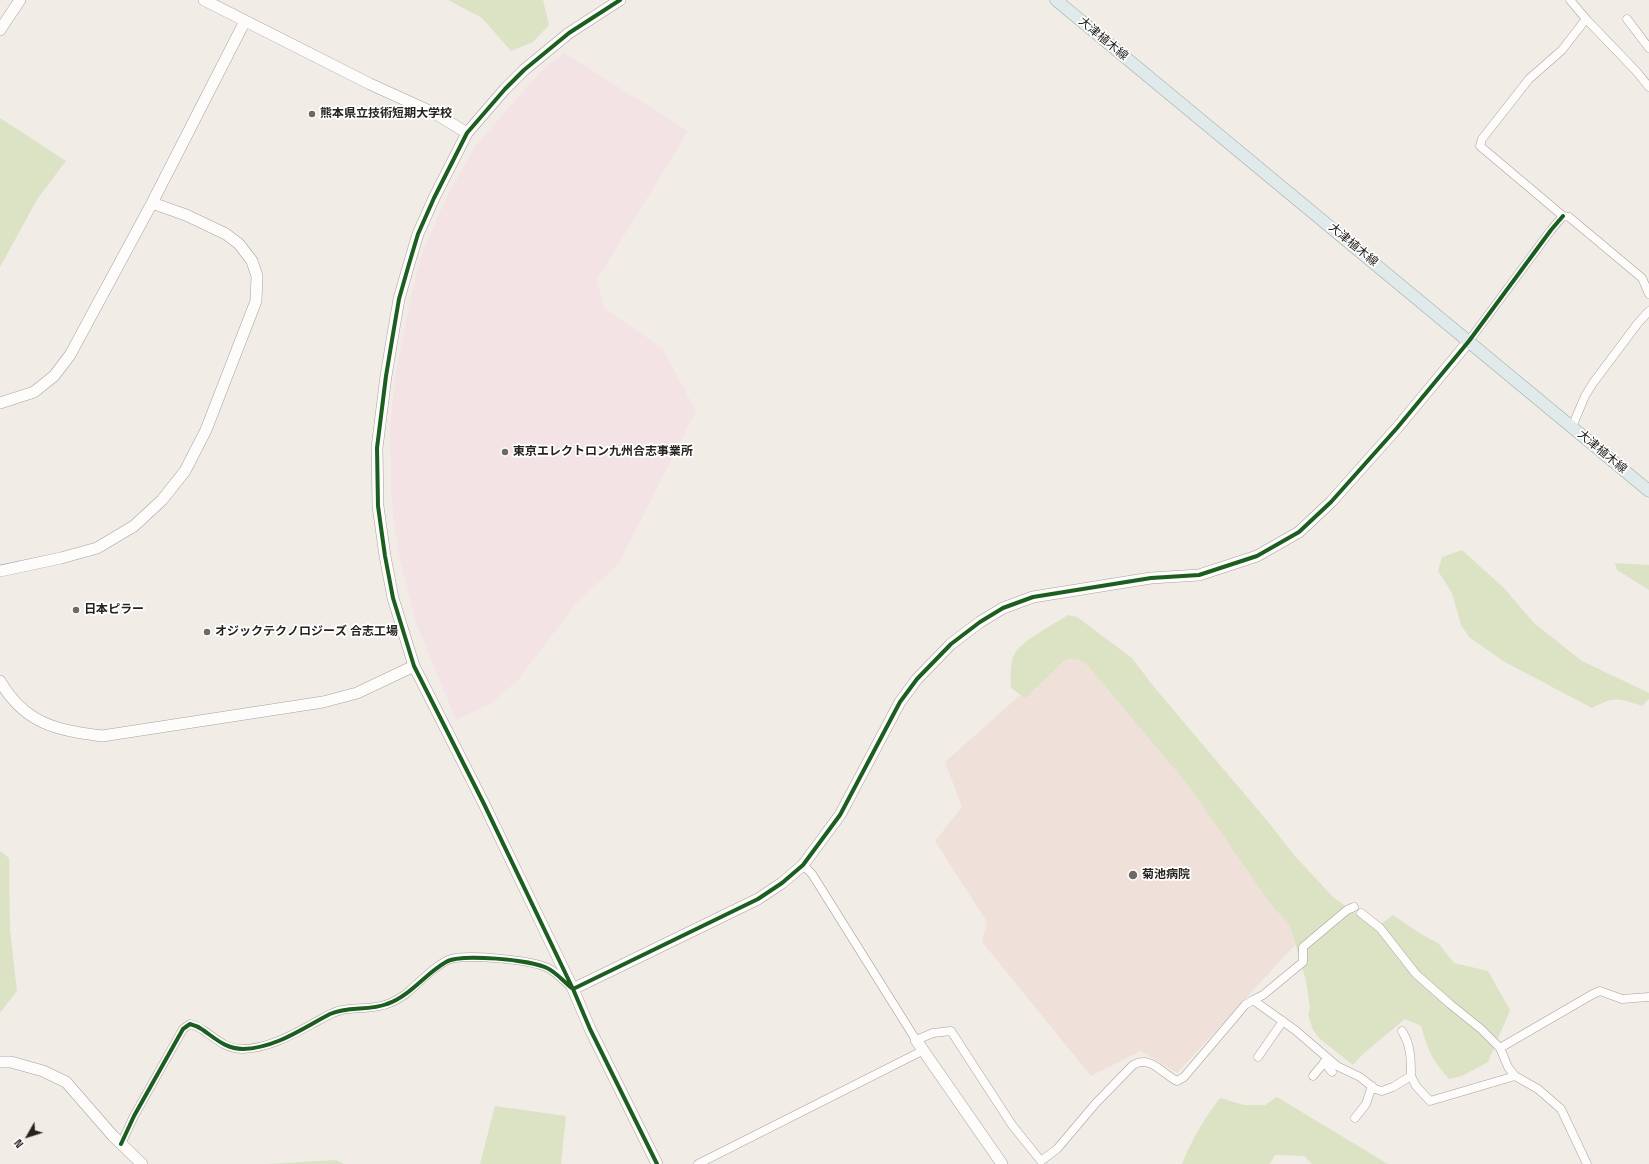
<!DOCTYPE html>
<html>
<head>
<meta charset="utf-8">
<style>
	body { margin:0 }
	#map { position:relative; width:1649px; height:1164px; overflow:hidden; background:#f1ece6; font-family:"Space Grotesk",sans-serif }
	canvas { display:block }
	.north { position:absolute; left:8px; top:1116px; width:40px; height:40px; -webkit-text-stroke:3px #fff; paint-order:stroke; rotate:231deg; font-size:11px; font-weight:700; line-height:16px; text-align:center; color:#26231f }
	.north::after { content:''; display:block; margin:auto; width:14px; height:18px; background:#26231f; clip-path:polygon(50% 0,100% 100%,50% 72%,0 100%) }
</style>
</head>
<body>
<div id="map">
<canvas width="1649" height="1164"></canvas>
<div class="north">N</div>
</div>
<script>
const ctx = document.querySelector('canvas').getContext('2d');
ctx.lineJoin = 'round';
function fill(path, color) {
  ctx.fillStyle = color;
  ctx.fill(path, 'evenodd');
}
function strokePath(path, color, width, dash) {
  ctx.strokeStyle = color;
  ctx.lineWidth = width;
  ctx.lineCap = dash ? 'butt' : 'round';
  ctx.setLineDash(dash || []);
  ctx.stroke(path);
}
function drawText(font, color, halo, rows, align = 'center') {
  ctx.font = font + ' "Space Grotesk","Noto Sans JP",sans-serif';
  ctx.lineWidth = 3.5;
  ctx.setLineDash([]);
  ctx.textBaseline = 'middle';
  ctx.strokeStyle = halo;
  ctx.fillStyle = color;
  for (const [text, x, y, turn = 0] of rows) {
    ctx.save();
    ctx.translate(x, y);
    ctx.rotate((+turn || 0) * Math.PI / 180);
    ctx.textAlign = isNaN(turn) ? turn : align;
    if (halo) ctx.strokeText(text, 0, 0);
    ctx.fillText(text, 0, 0);
    ctx.restore();
  }
}
const industrial = new Path2D(`
	M564,53L688,131L597,280L604,308L662,348L696,411L619,563L576,604L517,681L490,704L456,720L415,620L398,553L391,495L390,429L395,378L411,295L423,251L448,194L476,145L542,70Z`);
const medical = new Path2D(`
	M1093,630L1340,908L1291,949L1177,1073L1141,1051L1091,1076L982,942L987,922L935,841L962,807L945,762Z`);
const green = new Path2D(`
	M448,0H543L549,25L533,42L511,51L482,18Z
	M0,118L66,161L38,198L0,267Z
	M1462,550L1504,588L1534,623L1582,661L1649,693V699L1642,706C1618,698 1615,696 1592,708L1503,661L1469,637L1461,625L1452,593L1438,571L1442,557Z
	M1615,563L1649,565V590L1617,570Z
	M1068,615L1077,617L1132,658L1154,687L1269,823L1294,855L1333,897L1376,928L1393,915L1418,932L1439,944L1454,963L1488,971L1510,1010L1488,1062L1462,1076L1449,1079C1432,1060 1428,1051 1421,1026L1405,1019L1363,1054L1353,1065L1320,1039L1313,1030L1308,1015L1310,1008L1306,981L1290,925L1275,909L1265,896L1189,786L1089,667C1082,660 1075,657 1065,660L1025,698L1011,688C1010,678 1010,664 1014,655C1019,642 1056,623 1068,615Z
	M0,851L9,858L10,929L17,991L0,1013Z
	M1277,1097L1388,1164H1312L1304,1156L1275,1155L1270,1164H1182C1191,1141 1205,1117 1220,1098L1244,1105H1265Z
	M495,1106L566,1116L561,1164H480Z
	M336,1160L344,1164H266Z`);
const street = new Path2D(`
	M1570,0L1586,19L1562,50L1529,79L1482,139L1480,146L1563,216L1569,217L1642,278L1649,294
	M1586,19L1636,71L1649,87
	M1627,19L1649,48
	M1469,341L1551,230L1563,216
	M1572,427L1585,396L1593,383L1638,323L1649,311
	M803,865L812,874L916,1040L933,1033L951,1031L1012,1125L1041,1161L1057,1149L1096,1103L1133,1065C1151,1055 1161,1073 1177,1081L1184,1077L1245,1005L1253,1000L1263,995L1303,962V947L1347,910L1354,907
	M1361,913L1380,928L1416,974L1450,1004L1481,1029L1500,1048L1508,1067L1515,1076L1538,1089L1561,1109L1587,1164
	M1253,1000L1295,1030L1337,1066L1360,1077L1375,1089L1382,1091L1393,1087L1411,1076L1416,1086L1430,1101L1515,1076
	M1402,1031C1411,1045 1411,1060 1411,1076
	M1500,1048L1593,994L1600,991L1622,999L1649,997
	M1258,1057L1283,1021
	M1324,1062L1332,1072
	M1313,1076L1328,1058
	M1355,1118L1366,1104L1372,1086
	M121,1144L134,1116L183,1029L190,1024C194,1025 199,1027 203,1030C216,1039 226,1049 243,1049C269,1048 292,1035 314,1023C323,1018 332,1012 342,1010C357,1007 375,1010 390,1003C396,1000 403,997 408,992C421,981 433,967 448,960C463,953 532,960 548,968C556,972 564,981 571,987
	M698,1164L922,1051`);
const secondary = new Path2D(`
	M204,0L370,84L436,114L467,133
	M620,0L569,33L524,70L505,89L467,133L434,198L418,234L409,264L399,299L393,334L386,376L377,448L378,506L385,556L393,598L414,666L484,804L573,989L590,1029L657,1164
	M0,30L20,0
	M0,403L34,392L54,376L70,355L152,203L245,21
	M0,571L61,558L97,548L134,526L162,500L185,471L206,430L256,301L257,276L252,261L239,244L226,234L186,215L152,203
	M0,681C25,724 56,730 102,736L323,702L357,693L414,666
	M573,989L758,899L782,883L803,865L840,815L900,702L917,679L951,644L980,622L1003,608L1033,597L1151,578L1199,575L1257,556L1299,532L1331,502L1397,428L1469,341
	M916,1040L1002,1164
	M0,1062H11L43,1071L66,1082L113,1136L142,1164`);
const primary = new Path2D(`
	M1056,0L1649,491`);
const cycleway = new Path2D(`
	M620,0L569,33L524,70L505,89L467,133L434,198L418,234L409,264L399,299L393,334L386,376L377,448L378,506L385,556L393,598L414,666L484,804L573,989L590,1029L657,1164
	M121,1144L134,1116L183,1029L190,1024C194,1025 199,1027 203,1030C216,1039 226,1049 243,1049C276,1048 303,1028 330,1014C348,1006 369,1011 387,1004C410,996 425,974 446,962C460,953 532,960 547,968C556,972 565,983 573,989L758,899L782,883L803,865L840,815L900,702L917,679L951,644L980,622L1003,608L1033,597L1151,578L1199,575L1257,556L1299,532L1331,502L1397,428L1469,341L1551,230L1563,216`);
const markers = [
	[312,114,4,"#6d6965"],
	[505,452,4,"#6d6965"],
	[76,610,4,"#6d6965"],
	[207,632,4,"#6d6965"],
	[1133,875,5,"#6d6965"]
];
const streetNames = [
	["大津植木線",1103,39,40],
	["大津植木線",1353,245,40],
	["大津植木線",1602,452,40]
];
const poiNames = [
	["熊本県立技術短期大学校",320,114],
	["東京エレクトロン九州合志事業所",513,452],
	["日本ピラー",84,610],
	["オジックテクノロジーズ 合志工場",215,632],
	["菊池病院",1142,875]
];
fill(industrial, '#f4e3e5');
fill(medical, '#f0e0da');
fill(green, '#dce3c4');
strokePath(street, '#a6a29e', 9);
strokePath(secondary, '#a6a29e', 12);
strokePath(primary, '#9dacac', 13);
strokePath(street, '#fdfcfb', 8);
strokePath(secondary, '#fdfcfb', 11);
strokePath(primary, '#e1eaeb', 12);
strokePath(cycleway, '#1b5e20', 4);
for (const [x, y, r, color] of markers) {
  const dot = new Path2D();
  dot.arc(x, y, r, 0, 2 * Math.PI);
  ctx.fillStyle = color;
  ctx.fill(dot);
  strokePath(dot, '#fff', 1.5);
}
drawText('12px', '#26231f', '#fff', streetNames);
drawText('bold 12px', '#26231f', '#fff', poiNames, 'left');
</script>
</body>
</html>
